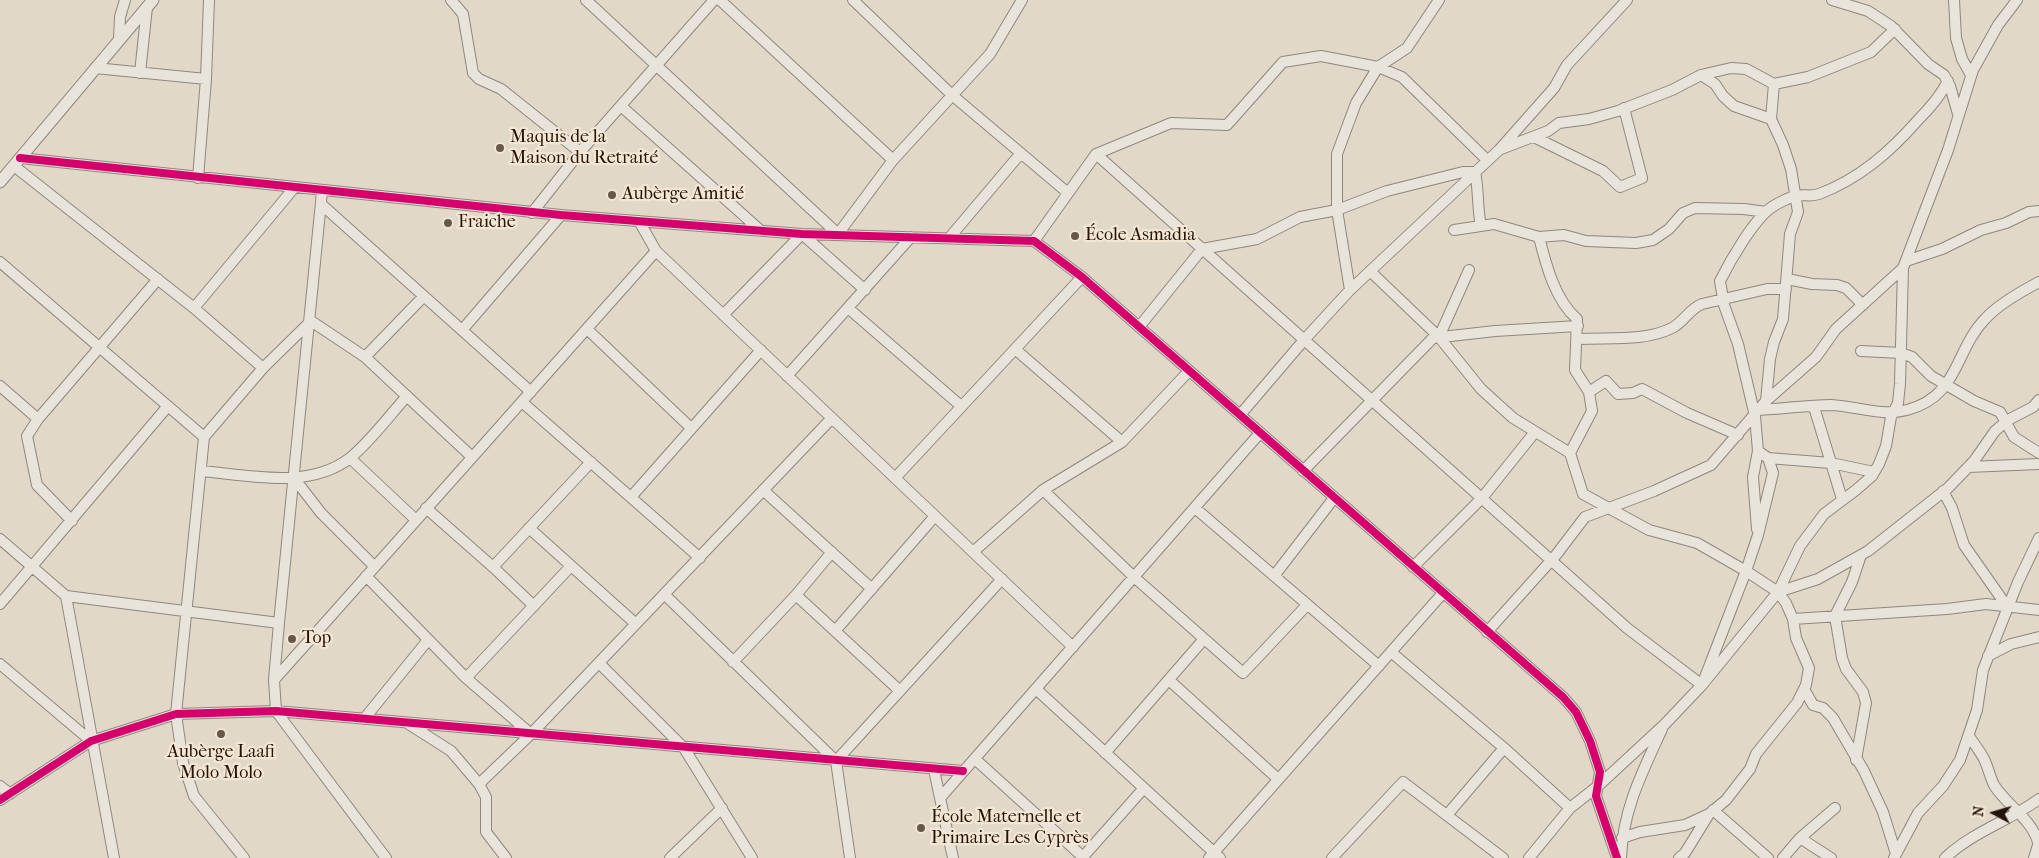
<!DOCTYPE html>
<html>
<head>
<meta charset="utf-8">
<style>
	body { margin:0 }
	#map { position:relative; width:2039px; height:858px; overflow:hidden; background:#e2d8c8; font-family:"IM FELL French Canon",serif }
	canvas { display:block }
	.north { position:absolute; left:1969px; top:788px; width:50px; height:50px; -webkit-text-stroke:4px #f3e7d4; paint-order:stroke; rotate:276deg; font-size:14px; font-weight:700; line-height:20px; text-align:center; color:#241308 }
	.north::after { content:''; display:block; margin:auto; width:18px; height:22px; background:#241308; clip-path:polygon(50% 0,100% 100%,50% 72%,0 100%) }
</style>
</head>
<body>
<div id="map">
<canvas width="2039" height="858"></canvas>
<div class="north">N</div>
</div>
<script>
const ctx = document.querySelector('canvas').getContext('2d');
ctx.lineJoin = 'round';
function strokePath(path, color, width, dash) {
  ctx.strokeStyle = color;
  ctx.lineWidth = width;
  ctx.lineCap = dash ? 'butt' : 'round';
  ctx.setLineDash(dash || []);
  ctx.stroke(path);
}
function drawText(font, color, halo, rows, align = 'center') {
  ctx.font = font + ' "IM FELL French Canon",serif';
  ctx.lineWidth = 4.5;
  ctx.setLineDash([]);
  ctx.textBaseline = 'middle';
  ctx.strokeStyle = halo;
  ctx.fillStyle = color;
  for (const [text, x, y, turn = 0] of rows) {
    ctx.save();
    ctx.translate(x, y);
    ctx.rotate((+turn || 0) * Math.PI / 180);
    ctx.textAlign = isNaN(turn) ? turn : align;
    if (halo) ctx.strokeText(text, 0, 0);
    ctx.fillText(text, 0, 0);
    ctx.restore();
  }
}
const minor = new Path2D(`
	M451,0L463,14L473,73L479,79L501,89L580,152
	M586,0L838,234L893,160L990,54L1022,0
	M720,0L893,160
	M853,0L952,95L1068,193
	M1832,0L1868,11L1891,26L1928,64L1944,75L1950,86L1958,114
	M1954,0L1956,38L1962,59L1971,75
	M119,39L120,17L125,0
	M95,68L206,79
	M140,73L147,7
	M1701,75L1715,84L1723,96L1734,106L1771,119
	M621,106L760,230
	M1534,137L1603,171L1620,187L1642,178L1624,108
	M1501,149L1548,131L1559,123L1589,119L1618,111L1672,90L1701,75L1731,68L1746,69L1774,84L1808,77L1871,52L1895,29
	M1096,154L1627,628L1702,685L1746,571L1758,535L1773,473L1768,458L1758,451
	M20,158L561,215L802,234L1034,241L1082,277L1563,697L1576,712L1590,741L1600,772L1596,796L1617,858
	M14,166L194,308L263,368
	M198,178L206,79L209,0
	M322,192L279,623L274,680L276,711L386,858
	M321,204L531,392
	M532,213L580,152L714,0
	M639,221L656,251L1073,647
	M1454,230L1494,224L1539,237L1564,235L1586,241L1636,243L1653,240L1669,229L1683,213L1695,208L1744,209L1766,212
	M950,237L1021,153
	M1539,237C1546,265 1555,300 1577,319L1575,370L1589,392L1592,411L1570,453
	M1034,241L1096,154L1171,123L1227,125L1283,62L1321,56L1378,67L1402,77L1487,160
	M1906,261L1942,249L1981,230L2006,223L2029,212L2039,211
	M0,262L204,437
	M1370,271L1439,337L1481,389L1513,418L1570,453L1583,494L1649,530L1697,543L1746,571L1778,592L1786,603L1793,619L1947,609L1986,604L2039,610
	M1787,279L1812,284L1837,285L1846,288L1863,305
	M1350,290L1337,210V154L1356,103L1378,67L1407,48L1439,0
	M194,308L294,188
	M848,308L961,406
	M723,315L802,234L865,290
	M1139,327L1202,249L1257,239L1300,217L1337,210L1387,191L1463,172H1475C1479,190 1477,208 1481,226
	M463,329L561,215
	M587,329L691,428
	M1439,337L1469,270
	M1578,339C1608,337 1644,342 1672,328C1684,322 1689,309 1702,304L1767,289H1786
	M1015,349L1122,442
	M1861,351L1901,353L1912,357L1931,376L1974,401L2000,412L2014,437L2039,453
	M365,357L424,296
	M787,376L911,237
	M0,386L38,419
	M1589,392L1606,381L1618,394L1633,393L1642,389L1687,413L1738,435
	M1766,401L1770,359L1774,342L1783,319L1790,234L1798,212L1791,169L1783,145L1771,119L1774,84
	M522,402L700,558
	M1814,407L1842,499
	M1759,410C1783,409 1808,405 1831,405C1857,406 1881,417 1907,410C1960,396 1954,350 1986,318C1999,304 2022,291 2039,282
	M1240,415L1304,340L1350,290L1499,150L1554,88L1567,65L1627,0
	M350,458L416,520
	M1768,458L1831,463L1874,472
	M1968,467L2039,464
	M201,471C248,475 309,490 350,458C369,443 390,415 407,396
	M1303,471L1433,338L1495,331L1578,326
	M294,478L321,513L374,566
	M895,478L1082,277
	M763,490L872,589
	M1043,490L1134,577L1243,673L1307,605
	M1943,491L1952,508L1964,545L2006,605
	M631,497L761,350
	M426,508L493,567L534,606
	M1195,508L1379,666
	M72,521L37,485L27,436L38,419L158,279
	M529,528L636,624
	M1757,529L1753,477L1758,451L1755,416L1738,344L1724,305L1720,281C1730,261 1754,219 1772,207C1778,203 1790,197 1796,196C1804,194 1811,197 1819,194C1859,179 1890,152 1918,120C1930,108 1940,97 1948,81
	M0,539L66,596L279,623
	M973,552L1043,490L1122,442L1189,371
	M493,567L591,462
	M1413,567L1482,498L1535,432
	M366,576L466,678L531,734
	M1274,576L1334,498
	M1778,592L1800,546L1824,514L1856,490L1872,476L1879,464L1886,446L1891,417L1898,403L1900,384L1903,268
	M664,594L836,761L850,858
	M796,595L900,691
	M66,596L114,858
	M0,604L168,406
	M835,631L935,516
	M1487,632L1556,555L1585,517L1654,491L1711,465L1766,401L1816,357L1836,329L1903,268L1948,150L1973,70L1998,25L2017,0
	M1391,652L1504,748L1570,808
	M1988,656L2011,644L2039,637
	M733,662L796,595L832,552
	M599,663L684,748L752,858
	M0,664L91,741
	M466,678L571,566
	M274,680L656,251
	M1169,680L1278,779
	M1036,689L1220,858
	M1804,689L1813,705L1823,708L1833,718L1864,771L1883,812L1896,854
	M364,719L428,640
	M407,723L451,751L479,784L486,797V832L506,858
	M1969,736C1974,744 1980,751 1984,759C1988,767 1990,777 1994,785C2007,806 2031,818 2038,842
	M1105,753L1204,639
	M975,759L1083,857
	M1856,760L1866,703L1863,692L1846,669L1842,658L1835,616L1852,582L1861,555
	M836,761L1002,579
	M934,770L953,858
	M479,784L531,734L832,418
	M0,786L10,794
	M941,797L1260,433
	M0,800L91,741L176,714L276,711L963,771
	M1713,810L1768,858
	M1447,815L1504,748
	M1622,838L1640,832L1685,825L1709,814L1726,800L1750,769L1756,754L1797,703L1806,685L1809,668L1796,638L1793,619
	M1800,838L1831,858
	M244,858L194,796L183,763L176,714L204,437L263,368L311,321L365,357L472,457
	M670,858L722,808
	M1082,858L1144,788
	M1209,858L1443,593
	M1332,858L1403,782L1503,858
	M1529,858L1570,808L1598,786L1665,724L1702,685L1778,592L1818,579L1868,551L1948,488L1974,461L1995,431L2008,420L2033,407L2039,400
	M1621,858C1623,809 1642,773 1662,729
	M1679,858L1685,853L1709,814
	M1783,858L1800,838L1835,808
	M1894,858L1918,813L1943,786L1960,760L1977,710L1983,670L2018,582L2039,538
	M1945,858C1972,832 2009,821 2039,799
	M2034,858L2039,842`);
const tertiary = new Path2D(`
	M0,182L153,0`);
const cycleway = new Path2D(`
	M20,158L561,215L802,234L1034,241L1082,277L1563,697L1576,712L1590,741L1600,772L1596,796L1617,858
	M0,800L91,741L176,714L276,711L963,771`);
const markers = [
	[500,148,5,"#66584b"],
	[612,195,5,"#66584b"],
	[448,223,5,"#66584b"],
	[1075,236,5,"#66584b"],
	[292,639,5,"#66584b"],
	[221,734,5,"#66584b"],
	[921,828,5,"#66584b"]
];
const poiNames = [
	["Maquis de la",510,138],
	["Maison du Retraité",510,159],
	["Aubèrge Amitié",622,195],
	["Fraiche",458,223],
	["École Asmadia",1085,236],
	["Top",302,639],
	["Aubèrge Laafi",221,753,"center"],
	["Molo Molo",221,774,"center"],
	["École Maternelle et",931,818],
	["Primaire Les Cyprès",931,839]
];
strokePath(minor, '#8f877d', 12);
strokePath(tertiary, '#8f877d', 13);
strokePath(minor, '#e8e3db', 10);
strokePath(tertiary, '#e8e3db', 11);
strokePath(cycleway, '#d6006c', 8);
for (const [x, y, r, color] of markers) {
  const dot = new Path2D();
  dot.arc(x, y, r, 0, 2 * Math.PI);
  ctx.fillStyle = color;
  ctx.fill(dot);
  strokePath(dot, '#f3e7d4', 2);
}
drawText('18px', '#241308', '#f3e7d4', poiNames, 'left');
</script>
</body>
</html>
